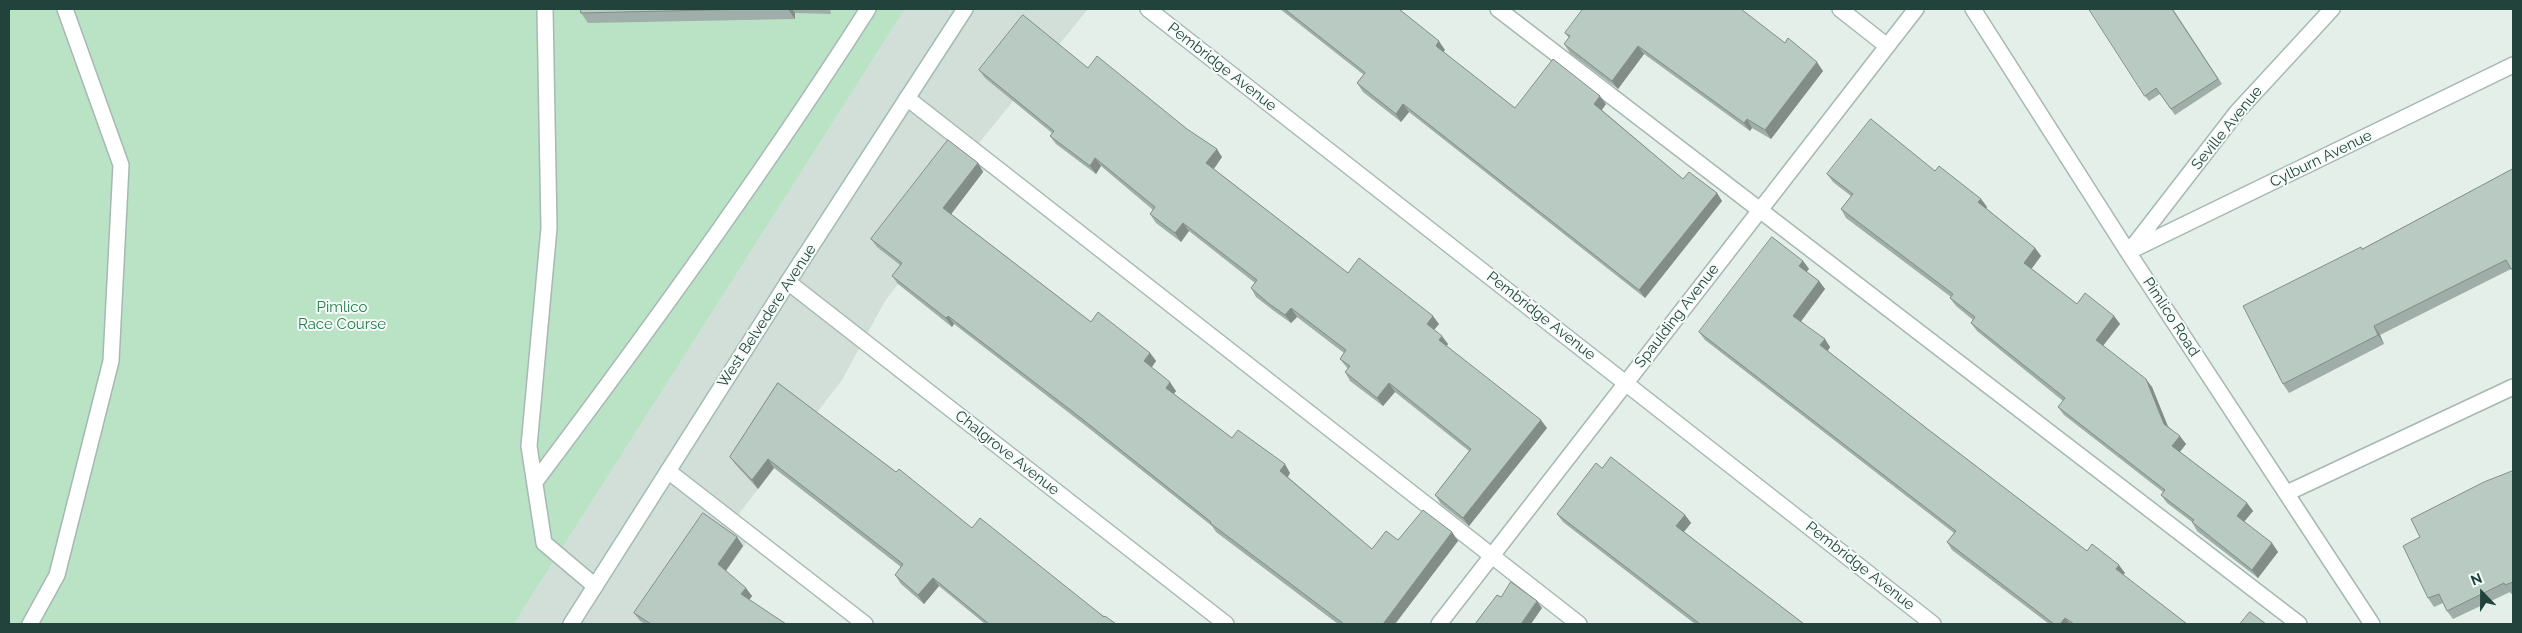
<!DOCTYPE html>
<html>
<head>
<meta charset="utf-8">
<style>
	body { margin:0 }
	#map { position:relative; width:2522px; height:633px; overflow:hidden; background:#e4efea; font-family:Raleway,sans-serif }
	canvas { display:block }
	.frame { position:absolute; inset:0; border:10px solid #21433b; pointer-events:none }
	.north { position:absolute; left:2457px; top:568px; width:50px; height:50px; -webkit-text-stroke:4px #f5fbf8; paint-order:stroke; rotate:338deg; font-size:14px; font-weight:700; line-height:20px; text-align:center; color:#21433b }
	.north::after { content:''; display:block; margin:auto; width:18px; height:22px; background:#21433b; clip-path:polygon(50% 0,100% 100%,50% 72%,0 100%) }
</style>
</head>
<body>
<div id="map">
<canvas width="2522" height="633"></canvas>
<div class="frame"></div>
<div class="north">N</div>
</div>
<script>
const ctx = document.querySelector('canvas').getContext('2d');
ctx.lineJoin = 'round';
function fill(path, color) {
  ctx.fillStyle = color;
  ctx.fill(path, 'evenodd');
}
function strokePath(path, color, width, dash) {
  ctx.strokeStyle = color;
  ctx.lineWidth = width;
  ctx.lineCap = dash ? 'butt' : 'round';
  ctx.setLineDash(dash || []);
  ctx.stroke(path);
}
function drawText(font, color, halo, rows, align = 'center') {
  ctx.font = font + ' Raleway,sans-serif';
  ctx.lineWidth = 4;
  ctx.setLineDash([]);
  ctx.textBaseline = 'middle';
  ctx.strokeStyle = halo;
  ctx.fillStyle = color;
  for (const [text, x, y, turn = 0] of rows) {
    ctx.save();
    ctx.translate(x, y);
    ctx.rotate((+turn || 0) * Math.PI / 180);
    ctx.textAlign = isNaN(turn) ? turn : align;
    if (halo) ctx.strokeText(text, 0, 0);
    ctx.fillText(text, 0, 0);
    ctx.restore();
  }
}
const built = new Path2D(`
	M905,9H1088L975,148L989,159L984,171L885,301L842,380L735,519L753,534L687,624H514Z`);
const green = new Path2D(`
	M9,9H905L514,624H9Z`);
const lane = new Path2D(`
	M545,9L549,228L529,446L544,543L595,586
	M1498,9L2299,624
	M907,98L1579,624
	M668,471L865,624
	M535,482C651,328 764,172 868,9
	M2287,493L2513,387
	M30,624L57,575L111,361L121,165L65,9`);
const street = new Path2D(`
	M1148,9L1933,624
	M1840,9L1887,46
	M1973,9L2128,252L2372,624
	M2131,249L2237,112L2332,9
	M2128,252L2513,65
	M788,282L1226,624
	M1439,624L1916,9`);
const secondary = new Path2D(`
	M571,624L788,282L965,9`);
const wall = new Path2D(`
	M581,9H830L831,14L795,13V19L588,23L581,13Z
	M1280,9H1399L1445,50L1443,52L1515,108L1606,104L1602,110L1683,179L1717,193L1722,201L1645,298L1409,112L1401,122L1363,92L1357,83L1364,75Z
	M2173,9L2222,84L2175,115L2160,94L2149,101L2145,96Z
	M1565,33L1785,43L1823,71L1771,139L1752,128L1750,131L1644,54L1618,89L1570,53L1564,44L1569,38Z
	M1088,68L1222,157L1214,169L1348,273L1439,324L1434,330L1448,344L1446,346L1547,428L1469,526L1441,504L1435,495L1469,451L1395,392L1383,406L1350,381L1345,372L1348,369L1340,359L1344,353L1297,317L1291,323L1274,311L1256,297L1251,288L1255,283L1189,231L1181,242L1156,223L1150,214L1153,210L1101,166L1096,174L1056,144L1050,136L1052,133L985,78L979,70Z
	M978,163L983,172L951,214L1091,322L1150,353L1156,361L1151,367L1176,391L1174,394L1232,438L1290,473L1288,477L1372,549L1398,540L1452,532L1458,541L1395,624H1338L1216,532L1212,526L1086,426L954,324L952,327L898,284L892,276L900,265L877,247L871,239Z
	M2513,169V272L2511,269L2380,335L2384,344L2289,393L2283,384L2362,249Z
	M1935,171L1981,199L1987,207L1986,208L2035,248L2041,256L2031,268L2077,304L2114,316L2120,324L2103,346L2152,387L2168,426L2186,444L2180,452L2247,503L2253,511L2244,522L2272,543L2278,552L2258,578L2197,531L2192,522L2167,503L2161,495L2163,492L2064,415L2058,407L2063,401L1977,331L1971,323L1973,320L1956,306L1950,298L1951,297L1846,218L1841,209L1851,196L1833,182L1827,174Z
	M1803,261L1809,269L1806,271L1819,281L1825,289L1801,321L1830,347L1828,351L1925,427L2087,551L2125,573L2123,575L2187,624H2049L1952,550L1947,542L1954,533L1705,340L1699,332Z
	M778,383L896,472L972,528L1116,624H985L939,586L924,604L901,584L895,575L901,567L774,468L758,489L736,465L730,457Z
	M1602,468L1685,515L1691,523L1684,532L1804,624H1695L1563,522L1557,514Z
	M2513,471V593L2511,594L2510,592L2453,619L2447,611L2443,603L2434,607L2428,598L2420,537Z
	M737,537L743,546L726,571L752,596L749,600L786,624H645L640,621L634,613Z`);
const shadedWall = new Path2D(`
	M788,9H792L795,13V19Z
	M1439,41L1445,50L1442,54L1436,46Z
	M1638,46L1644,54L1618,89L1612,81Z
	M1817,62L1823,71L1771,139L1765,130Z
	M1600,96L1606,104L1600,112L1594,104Z
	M1403,104L1409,112L1401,122L1396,114Z
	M1747,119L1752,128L1750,131L1744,123Z
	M1217,149L1222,157L1212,171L1206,163Z
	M1095,158L1101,166L1096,174L1090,166Z
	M978,163L983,172L949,217L943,208Z
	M1717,193L1722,201L1645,298L1639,290Z
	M1981,199L1987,207L1984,211L1978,202Z
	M1183,223L1189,231L1181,242L1175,233Z
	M2035,248L2041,256L2030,271L2024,263Z
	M1803,261L1809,269L1805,274L1799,266Z
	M1819,281L1825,289L1799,324L1793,316Z
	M1291,308L1297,317L1291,323L1285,315Z
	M948,316L954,324L952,327L946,318Z
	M1433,316L1439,324L1432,332L1427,324Z
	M2114,316L2120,324L2101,348L2096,340Z
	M2374,326L2380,335L2384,344L2378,335Z
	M1442,336L1448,344L1445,349L1439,340Z
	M1825,339L1830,347L1826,353L1820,345Z
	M1150,353L1156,361L1150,370L1144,361Z
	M2146,379L2152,387L2170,432L2164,424Z
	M1170,382L1176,391L1172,396L1166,388Z
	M1389,383L1395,392L1383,406L1377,398Z
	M1541,420L1547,428L1469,526L1463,518Z
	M2180,436L2186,444L2178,454L2172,446Z
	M768,459L774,468L758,489L752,480Z
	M1285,464L1290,473L1286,479L1280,471Z
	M2247,503L2253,511L2242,524L2237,516Z
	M1685,515L1691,523L1682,534L1676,526Z
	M1452,532L1458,541L1395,624H1383Z
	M737,537L743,546L724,573L718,564Z
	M2272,543L2278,552L2258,578L2252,570Z
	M2119,565L2125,573L2121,577L2116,569Z
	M933,578L939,586L924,604L918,595Z
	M746,588L752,596L747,603L741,594Z
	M1537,601L1542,608L1531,624H1521Z
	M2065,618L2070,624H2060Z`);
const building = new Path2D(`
	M581,9H750L581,13Z
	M1285,9H1399L1439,41L1436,46L1515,108L1553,59L1600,96L1594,104L1683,179L1689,172L1717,193L1639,290L1403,104L1396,114L1357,83L1365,73Z
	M1583,9H1741L1785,43L1788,38L1817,62L1765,130L1747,119L1744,123L1638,46L1612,81L1564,44L1570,36L1565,33Z
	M2089,9H2172L2218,79L2171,109L2156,88L2145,96Z
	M1023,15L1088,68L1097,56L1187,129L1217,149L1206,163L1348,273L1359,258L1433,316L1427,324L1442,336L1439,340L1541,420L1463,518L1435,495L1471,449L1389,383L1377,398L1345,372L1350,366L1340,359L1346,350L1291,308L1285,315L1268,303L1251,288L1257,280L1183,223L1175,233L1150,214L1155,207L1095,158L1090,166L1050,136L1054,131L979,70Z
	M1871,119L1935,171L1939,166L1981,199L1978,202L2035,248L2024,263L2077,304L2085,293L2114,316L2096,340L2146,379L2164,424L2180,436L2172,446L2247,503L2237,516L2272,543L2252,570L2192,522L2194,520L2161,495L2165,490L2058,407L2065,398L1971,323L1975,317L1950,298L1953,294L1841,209L1853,194L1827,174Z
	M948,140L978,163L943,208L1091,322L1098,312L1150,353L1144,361L1170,382L1166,388L1232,438L1238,430L1285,464L1280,471L1372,549L1386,531L1398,540L1423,510L1452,532L1383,624H1344L1210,523L1211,522L1081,418L948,316L946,318L892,276L902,263L871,239Z
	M2513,169V268L2511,269L2506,260L2374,326L2378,335L2283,384L2243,306L2361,247L2362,249Z
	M1772,237L1803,261L1799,266L1819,281L1793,316L1825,339L1820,345L1925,427L2087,551L2092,544L2119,565L2116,569L2187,624H2074L2065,618L2060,624H2054L1947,542L1956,531L1699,332Z
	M778,383L896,472L899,469L972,528L980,518L1104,617L1105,616L1116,624H989L933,578L918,595L895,575L903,564L768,459L752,480L730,457Z
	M1611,457L1685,515L1676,526L1804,624H1700L1557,514L1596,463L1602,468Z
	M2513,471V582L2505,585L2504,583L2447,611L2439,594L2428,598L2403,546L2420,537L2411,519L2484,482Z
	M703,513L737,537L718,564L746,588L741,594L786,624H651L634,613Z
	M1511,582L1537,601L1521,624H1475L1497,595L1501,597Z
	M2250,612L2266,624H2240Z`);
const streetNames = [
	["Pembridge Avenue",1222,67,38],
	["Seville Avenue",2227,128,-51],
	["Cylburn Avenue",2321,159,-26],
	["West Belvedere Avenue",767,316,-57],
	["Pembridge Avenue",1541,316,38],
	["Spaulding Avenue",1677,316,-52],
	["Pimlico Road",2171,317,57],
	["Chalgrove Avenue",1007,453,38],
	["Pembridge Avenue",1860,566,38]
];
const parkNames = [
	["Pimlico",342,307],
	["Race Course",342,324]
];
fill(built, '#d2dfd9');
fill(green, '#bae3c6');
strokePath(lane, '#a6b8b2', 18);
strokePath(street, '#a6b8b2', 18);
strokePath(secondary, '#a1bcb3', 18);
strokePath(lane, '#fff', 15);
strokePath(street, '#fff', 15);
strokePath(secondary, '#fff', 15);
fill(wall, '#9faea8');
fill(shadedWall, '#828d88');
fill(building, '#b9cac3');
strokePath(building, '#828d88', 1);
drawText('15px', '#21433b', '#f5fbf8', streetNames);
drawText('15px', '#25804a', '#f5fbf8', parkNames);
</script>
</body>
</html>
